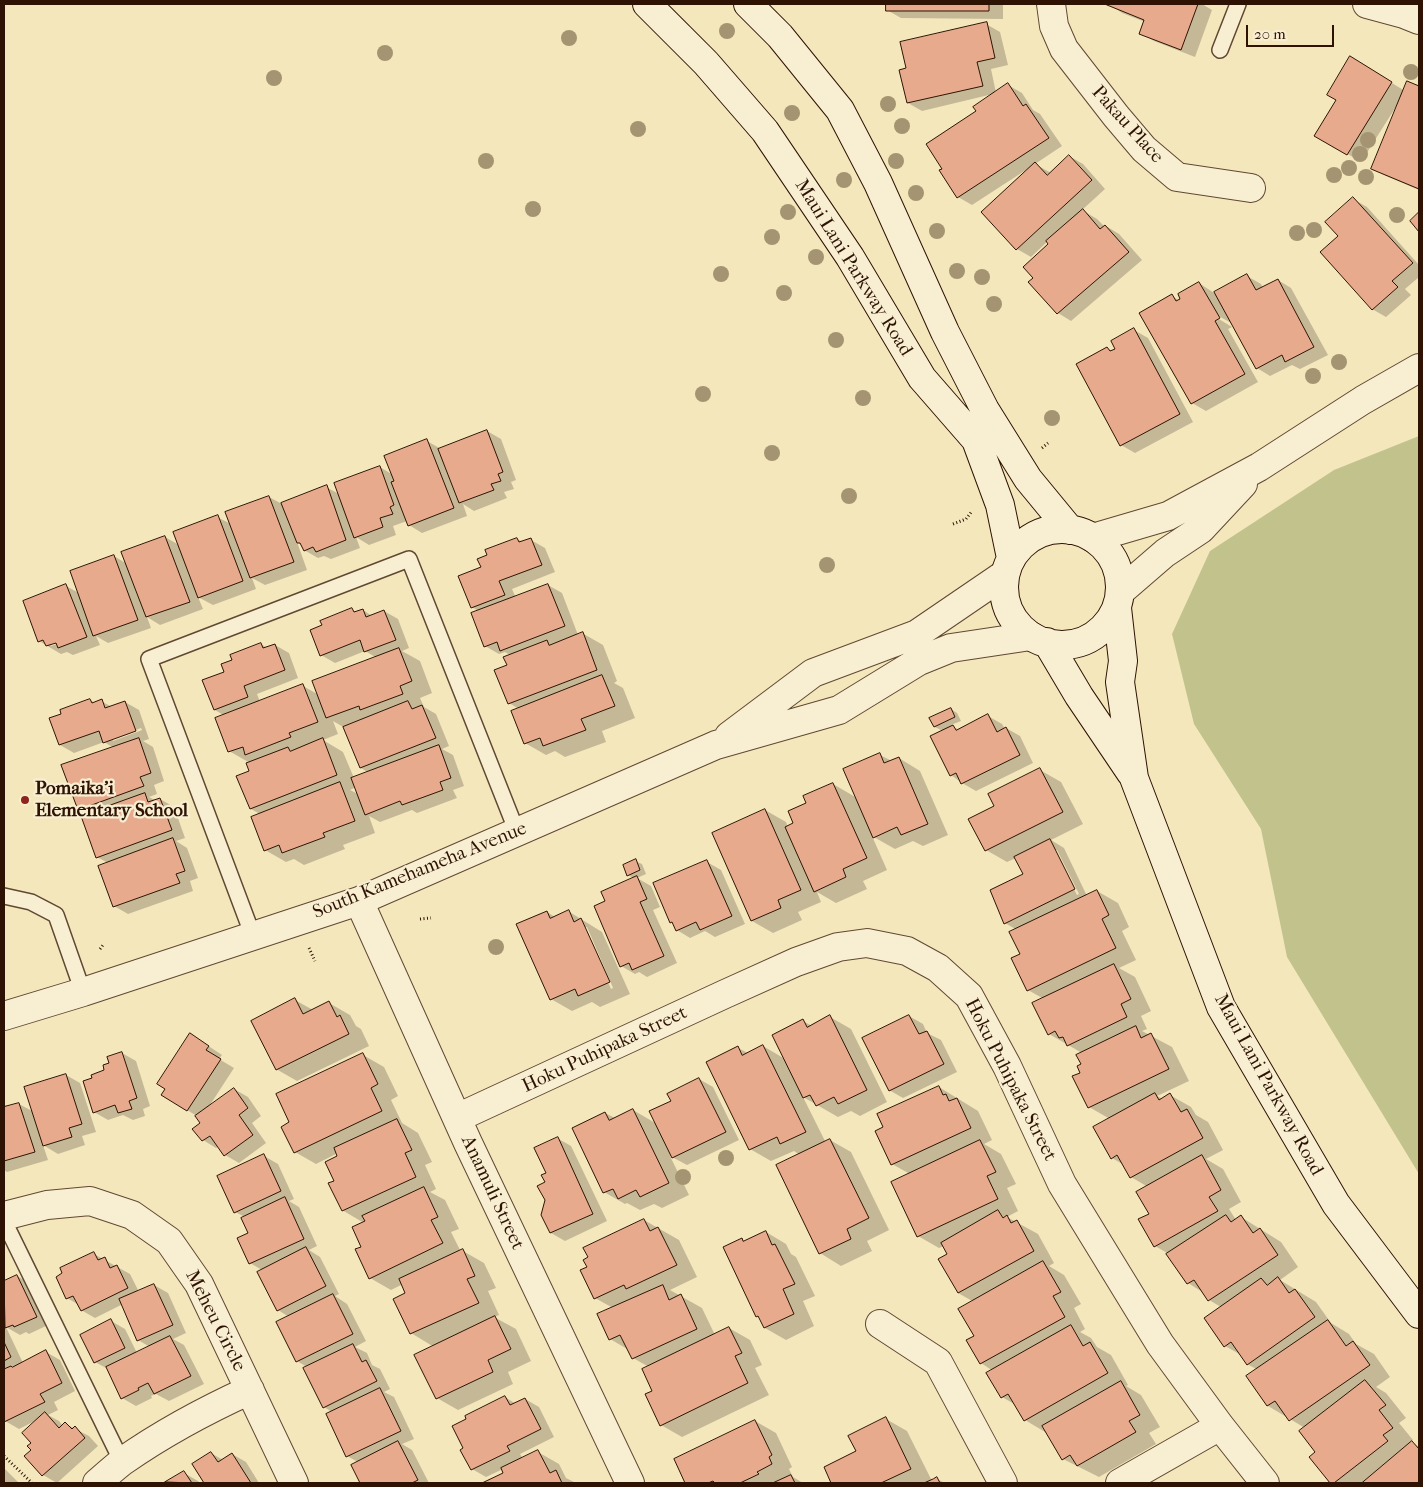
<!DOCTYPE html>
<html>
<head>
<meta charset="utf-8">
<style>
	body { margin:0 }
	#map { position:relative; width:1423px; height:1487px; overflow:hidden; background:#f5e7bc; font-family:"IM FELL French Canon",serif }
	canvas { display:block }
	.frame { position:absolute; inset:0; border:5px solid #2e1304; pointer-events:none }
	.scale { position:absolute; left:1246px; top:25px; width:88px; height:22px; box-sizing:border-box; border:2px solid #2e1304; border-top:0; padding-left:6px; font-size:15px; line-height:18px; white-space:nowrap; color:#2e1304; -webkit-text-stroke:4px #f8efd3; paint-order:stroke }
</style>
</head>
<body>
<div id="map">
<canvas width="1423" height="1487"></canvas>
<div class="frame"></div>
<div class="scale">20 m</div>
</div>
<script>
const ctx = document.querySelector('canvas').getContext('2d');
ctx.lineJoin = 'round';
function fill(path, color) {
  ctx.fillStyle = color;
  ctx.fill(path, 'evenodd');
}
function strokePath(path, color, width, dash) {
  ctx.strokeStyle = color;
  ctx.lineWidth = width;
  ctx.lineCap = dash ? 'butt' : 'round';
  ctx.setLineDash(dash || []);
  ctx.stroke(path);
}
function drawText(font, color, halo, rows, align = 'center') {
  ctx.font = font + ' "IM FELL French Canon",serif';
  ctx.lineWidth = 4.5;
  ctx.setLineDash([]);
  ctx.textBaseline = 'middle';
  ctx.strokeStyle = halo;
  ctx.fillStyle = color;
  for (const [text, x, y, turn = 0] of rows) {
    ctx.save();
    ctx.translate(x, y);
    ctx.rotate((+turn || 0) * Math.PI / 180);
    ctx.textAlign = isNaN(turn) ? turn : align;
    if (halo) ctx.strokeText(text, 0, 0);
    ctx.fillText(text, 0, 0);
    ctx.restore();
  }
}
const green = new Path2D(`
	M1419,436V1174L1287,957L1261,829L1194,724L1172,634L1210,551L1334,470Z`);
const shadow = new Path2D(`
	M887,4H1003V19L901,18L887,10Z
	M1109,4H1202L1212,10L1195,57L1154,41L1140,33L1145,22L1122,13Z
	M986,24L1000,32L1008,65L991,69L996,93L1008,85L1022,93L1033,110L1040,114L1062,146L1035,164L1051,173L1069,156L1083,164L1105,189L1082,210L1097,219L1105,227L1106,226L1119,234L1142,260L1071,321L1058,313L1035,278L1050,244L1048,241L1031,257L1017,249L1029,168L972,205L958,197L977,111L993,94L922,111L908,103L907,69Z
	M1364,66L1405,91L1408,82L1419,87V190L1386,176L1373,169L1399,102L1361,162L1316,135Z
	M1353,199L1367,207L1419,265V277L1405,289L1411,295L1386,317L1372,309L1339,236Z
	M1247,276L1261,284L1263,288L1278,280L1291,288L1328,355L1300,369L1292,365L1270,376L1257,368L1233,324L1215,314L1214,316L1232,327L1228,329L1258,382L1206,411L1192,403L1141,314L1172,296L1180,301L1199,283L1214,293Z
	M1134,330L1148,338L1193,422L1135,453L1121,445L1107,348L1112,351L1117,349Z
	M487,431L501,439L516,480L511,482L514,489L504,492L507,498L474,511L463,504L467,516L422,533L409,525L407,521L393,526L396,535L369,545L356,537L360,548L331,559L324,556L318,558L304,550L302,545L297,542L307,570L265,585L252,578L256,589L213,605L198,597L203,609L160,625L147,617L151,628L108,643L96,636L100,645L73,655L67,652L61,654L39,641L66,586L79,593L114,556L127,564L165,537L179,545L217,517L231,524L269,497L282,504L326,487L339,494L380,467L393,475L427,441L441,449ZM62,642L51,646L50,644Z
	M517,539L523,542L531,540L545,548L555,572L512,589L516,598L548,585L562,593L578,635L582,633L603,645L617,681L614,683L623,688L635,718L602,731L606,742L565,757L555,751L546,755L525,743L519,709L509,703L508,666L510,655L505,652L499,654L485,646L480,612L472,607L483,568Z
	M352,610L357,612L363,610L372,616L384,611L398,619L409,648L402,651L420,661L432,693L420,698L424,707L436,714L449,746L442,749L453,755L464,786L453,790L457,798L417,813L412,810L380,822L369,816L375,833L343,845L345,849L304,865L294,859L286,862L265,850L260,814L251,809L250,763L229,751L225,716L215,710L226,673L233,661L261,644L267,648L275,645L289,653L298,678L257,694L260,702L303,686L319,695L377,658L365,651L335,663L321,655ZM333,721L345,728L361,768L369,773L354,778L343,752L323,740L338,734ZM356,787L358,794L350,790Z
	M90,700L95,703L101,701L112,707L125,702L139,710L149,739L143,741L153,747L164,781L154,785L157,794L149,797L155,800L160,799L174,807L185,838L176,841L187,848L198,878L190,881L193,891L128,914L114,906L108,863L97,857L88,814L79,809L114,748L104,742L74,753L60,745ZM141,728L142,730L113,741V739Z
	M951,709L957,713L961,721L951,725L959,730L988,716L1002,724L1005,729L1006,728L1020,736L1033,763L976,791L962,783L951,775L943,731L935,727Z
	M880,755L892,761L899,758L920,771L948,835L923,846L913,841L895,849L872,836L887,870L863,881L867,889L836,903L817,892L821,902L798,912L802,920L773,933L752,921L713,834L765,810L786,822L788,827L795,824L808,804L833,784L857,798Z
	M1040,770L1061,782L1083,824L1051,840L1064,848L1087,896L1097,891L1118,903L1129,927L1122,931L1136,960L1119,968L1135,977L1151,1011L1141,1016L1147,1029L1142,1031L1172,1047L1189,1081L1157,1096L1163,1099L1170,1095L1191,1107L1196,1115L1208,1122L1223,1150L1206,1159L1223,1169L1241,1202L1229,1209L1236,1220L1241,1217L1281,1242L1298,1267L1280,1280L1316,1302L1331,1323L1349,1334L1356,1344L1374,1354L1390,1377L1376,1387L1386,1393L1406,1418L1399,1423L1413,1440L1411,1442L1419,1447V1483H1331L1310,1457L1317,1452L1305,1428L1268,1406L1248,1376L1258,1370L1247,1364L1243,1356L1225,1346L1205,1318L1221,1307L1209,1300L1204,1293L1188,1283L1169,1254L1155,1246L1148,1187L1131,1177L1124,1165L1112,1158L1110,1119L1089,1107L1082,1073V1053L1049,1034L1044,999L1028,990L1017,930L1005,923L1024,875L1016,858L1007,862L986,850L996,807ZM1054,850H1057L1079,894L1077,895Z
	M635,861L642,864L646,874L637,878L651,886L660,907L653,910L677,963L647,977L639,972L635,974L621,966L607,902L635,879L628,875Z
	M707,862L721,870L745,924L715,937L705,931L690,938L677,930L674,924L671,922Z
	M568,911L602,932L630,994L600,1007L592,1002L572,1011L551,999L547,912L555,917ZM584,927H587L613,988L611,989Z
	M295,1000L313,1010L329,1003L350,1015L356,1026L361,1029L369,1046L297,1081L276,1069Z
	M909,1016L923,1024L927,1033L941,1040L957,1072L903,1098L889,1090Z
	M830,1017L851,1029L887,1102L860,1116L851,1111L838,1117L803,1097L826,1143L830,1140L851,1152L889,1230L867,1241L872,1251L841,1266L820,1253L800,1155L794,1151L771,1161L750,1149L738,1048L748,1053L763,1046L785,1059L803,1021L812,1026Z
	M204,1043L222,1055L219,1059L234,1068L208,1108L234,1089L248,1097L261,1116L252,1123L266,1143L239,1163L225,1155L219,1146L216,1148L203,1140L202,1123L197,1116L187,1110Z
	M122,1053L136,1061L150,1106L143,1109L145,1116L133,1120L123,1115L108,1120L94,1112L106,1071L110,1064Z
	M363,1055L384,1067L398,1096L391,1100L402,1123L418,1133L432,1162L425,1165L436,1189L430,1192L445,1200L459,1229L451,1232L461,1252L463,1251L484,1263L496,1288L488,1291L499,1315L494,1317L516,1329L531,1361L508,1372L513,1384L458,1410L437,1398L434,1347L411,1333L407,1294L403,1284L391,1290L370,1278L362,1247L364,1223L342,1210L336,1182L339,1156L338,1153L316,1164L295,1152L291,1123Z
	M66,1075L80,1083L96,1132L82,1136L85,1145L58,1154L43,1145L48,1160L7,1172L4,1170V1105L8,1107L19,1104L34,1112Z
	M699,1079L713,1087L739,1140L687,1165L670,1156L689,1195L662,1208L654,1204L640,1210L627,1203L625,1204L604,1192L605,1113L615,1118L633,1110L657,1124L673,1102Z
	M939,1087L978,1111L992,1140L984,1144L1001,1154L1016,1184L1007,1188L1018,1211L1007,1217L1038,1234L1054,1263L1049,1266L1064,1275L1081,1304L1074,1308L1085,1329L1080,1332L1091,1338L1097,1347L1111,1355L1128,1385L1126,1386L1141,1395L1160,1427L1149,1433L1156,1444L1099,1477L1063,1459L1047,1431L1045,1432L1025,1420L1016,1405L1002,1397L993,1371L981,1363L975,1336L974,1302L958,1293L948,1254L944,1246L939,1248L918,1236L910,1174L892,1164L885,1127Z
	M557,1138L571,1146L607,1221L565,1241L551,1233L542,1215L546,1200L547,1173Z
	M264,1156L278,1164L294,1199L289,1201L299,1207L317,1246L309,1250L320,1257L339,1294L335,1296L347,1304L366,1341L355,1347L367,1353L372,1365L380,1369L390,1389L384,1392L394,1397L414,1439L402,1444L412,1450L429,1483H362L352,1465L358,1462L347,1456L332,1412L324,1407L307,1367L297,1361L289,1317L278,1310L262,1270L250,1263L249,1234L245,1217L235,1212Z
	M644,1220L679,1240L697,1277L670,1290L702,1308L715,1335L729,1328L750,1340L762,1365L755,1368L769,1395L682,1437L661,1425L649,1367L633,1358L629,1350L610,1339L613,1308L595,1298L588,1267Z
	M766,1232L786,1244L791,1254L796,1257L815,1296L803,1301L814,1326L786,1340L765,1328L760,1318L757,1316L742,1239L745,1241Z
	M94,1254L130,1274L139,1292L154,1285L168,1293L186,1333L173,1339L184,1345L204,1384L169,1401L156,1394L151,1396L152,1398L136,1406L122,1398L108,1369L95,1362L111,1321L125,1329L137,1353L150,1347L138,1340L123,1304L95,1318L81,1310L79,1305L67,1298Z
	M17,1276L31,1284L50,1324L29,1334L26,1332L20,1335L6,1327L23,1363L46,1352L60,1360L75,1391L54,1402L58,1410L48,1415L59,1421L63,1426L66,1424L89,1436L98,1446L57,1483L43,1475L26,1456L33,1450L37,1420L19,1429L5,1421L4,1418V1325L5,1326L4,1323V1282Z
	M505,1397L516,1404L525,1399L539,1407L554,1437L520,1454L523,1459L538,1452L559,1464L566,1478L576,1483H485L505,1473L503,1469L486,1477L472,1469Z
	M886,1419L907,1431L932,1481L937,1479L945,1483H834L826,1467L858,1452Z
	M755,1421L776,1433L792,1467L789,1469L793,1477L803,1483H687L675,1460Z
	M211,1453L223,1460L232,1454L246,1462L259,1483H206L194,1464Z
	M4,1468L19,1483H4Z
	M184,1473L198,1481L200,1483H167Z`);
const building = new Path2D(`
	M886,4H989V11H886Z
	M1108,4H1198L1181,50L1139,34L1144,20L1107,5Z
	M987,22L995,58L977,62L983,86L907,103L899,70L906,68L900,42Z
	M1350,56L1392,82L1347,155L1314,136L1336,100L1327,95Z
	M1407,81L1419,86V189L1371,169Z
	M1008,83L1023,106L1026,104L1049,138L957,198L939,170L942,169L926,144L976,111L973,107Z
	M1069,155L1092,180L1016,250L981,212L1035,162L1047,175Z
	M1353,197L1413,263L1392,281L1398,287L1372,310L1320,252L1338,236L1325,222Z
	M1083,209L1100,229L1105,225L1129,252L1057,314L1028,282L1033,278L1023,267L1048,244L1046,241Z
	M1419,212V232L1410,221Z
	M1247,274L1256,290L1278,279L1314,347L1285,362L1282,355L1256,369L1214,292Z
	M1199,282L1220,318L1215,321L1245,374L1191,404L1139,313L1172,294L1176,301L1180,299L1178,294Z
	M1134,328L1180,414L1120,446L1076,364L1107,347L1110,351L1115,349L1111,341Z
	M487,430L503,472L498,474L501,481L491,484L494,490L459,503L438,449Z
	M427,439L454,508L408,526L391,482L394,481L384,456Z
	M380,466L394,505L390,507L393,514L380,518L383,527L354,538L334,483Z
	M327,485L346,540L316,552L313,547L304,551L300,543H297L281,503Z
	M269,496L294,562L250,578L225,512Z
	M218,515L243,581L198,598L173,532Z
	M165,536L190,602L146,617L121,552Z
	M517,538L519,542L531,538L542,565L499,581L505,595L471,608L458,576L481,567L477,559L487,555L485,550Z
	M114,555L138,620L93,636L70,571Z
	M66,584L87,637L58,648L56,643L46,646L43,640L38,642L23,601Z
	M548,584L565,626L500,651L497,642L484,647L471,613Z
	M352,608L354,612L363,609L366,617L384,610L396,640L364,652L360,640L320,656L310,630L322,625L320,621Z
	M583,632L597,670L508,704L494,670L507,665L503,657L547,640L549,645Z
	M261,643L263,648L275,644L285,670L244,686L248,697L214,710L202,680L224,672L221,664L232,660L230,655Z
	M399,648L412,681L400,686L403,694L360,710L359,706L326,718L312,681Z
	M602,675L615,706L581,719L586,730L543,746L540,738L524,744L511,711Z
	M303,684L318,722L289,733L291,737L245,755L243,747L228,752L215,718Z
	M90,699L92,703L102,699L105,708L125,701L136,731L103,743L99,731L59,745L49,718L61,714L60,710Z
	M408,701L412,709L422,705L436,738L360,768L343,727Z
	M951,708L955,717L934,727L929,718Z
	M988,714L997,732L1006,727L1020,755L961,784L956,773L950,776L930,736L953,725L956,730Z
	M139,738L151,773L140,777L144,786L78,810L61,765Z
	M323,738L337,775L250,809L236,776L249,771L246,763L288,747L290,751Z
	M439,745L451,778L440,782L443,790L402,805L400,801L365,815L351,778Z
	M880,753L884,763L899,757L928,824L901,835L897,827L873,838L843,769Z
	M1040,768L1063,812L985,851L968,819L994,806L988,794Z
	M340,782L355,821L323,833L325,837L282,853L279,845L264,851L251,817Z
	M833,783L867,858L843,869L846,877L814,892L785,827L793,823L788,811L806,803L803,796Z
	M145,793L148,802L160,798L172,830L96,858L81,816Z
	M765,809L801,890L778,900L781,908L751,921L712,833Z
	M173,838L185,871L176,874L180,883L113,907L98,866Z
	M1050,839L1075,889L1004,924L990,890L1023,874L1014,857Z
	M636,859L640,870L627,876L623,865Z
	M707,860L732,916L700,930L696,922L676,931L672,922L670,923L653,883Z
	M637,876L647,899L640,902L664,956L632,970L629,963L620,967L594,906L605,901L601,892Z
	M1097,890L1109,915L1102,919L1116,948L1027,991L1011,958L1020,954L1009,932Z
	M569,910L574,922L581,918L610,982L578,996L575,989L550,1000L516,924L547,911L550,918Z
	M1114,964L1131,999L1121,1004L1127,1017L1067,1046L1063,1037L1059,1038L1055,1031L1048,1035L1032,1003Z
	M295,998L303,1014L329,1001L337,1017L340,1015L349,1034L276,1070L251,1021Z
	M830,1015L867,1090L838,1104L834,1097L816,1106L810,1095L803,1098L772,1035L803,1019L807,1027Z
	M909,1015L919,1034L927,1031L944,1064L889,1091L862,1038Z
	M1136,1026L1141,1038L1151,1033L1169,1069L1088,1108L1072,1076L1080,1073L1077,1066L1081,1064L1076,1055Z
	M190,1033L209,1046L206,1050L221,1059L187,1111L161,1095L165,1089L157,1084Z
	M763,1045L806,1132L780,1144L777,1137L749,1150L706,1062L738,1046L742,1055Z
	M122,1052L137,1098L129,1101L132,1109L118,1113L115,1105L93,1113L83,1081L92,1078L91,1075L104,1070L103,1065L109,1063L107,1057Z
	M363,1053L378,1084L371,1088L382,1111L294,1153L281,1127L289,1122L276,1094Z
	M66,1074L82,1124L69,1128L72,1137L43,1146L24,1087Z
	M699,1078L726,1132L672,1158L649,1111L671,1101L667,1094Z
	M939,1086L943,1095L946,1094L949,1101L957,1098L971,1128L891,1165L875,1131L883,1127L877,1114Z
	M234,1088L248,1108L239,1115L253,1135L224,1156L210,1136L202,1141L192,1129L200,1123L195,1116Z
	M1155,1093L1159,1100L1170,1093L1181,1112L1187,1109L1203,1138L1130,1178L1117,1155L1111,1159L1093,1127Z
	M19,1103L35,1152L4,1161V1107Z
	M633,1109L669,1183L640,1197L636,1190L618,1199L613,1189L603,1193L572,1128L605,1112L609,1120Z
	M397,1119L412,1150L405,1153L416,1177L342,1211L328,1183L334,1181L325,1162L337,1156L334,1148Z
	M558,1137L593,1214L550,1233L541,1215L545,1200L537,1186L545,1182L541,1175L546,1173L534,1148Z
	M830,1139L869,1218L847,1229L851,1239L819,1254L776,1165Z
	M980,1140L996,1172L987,1176L998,1199L917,1237L891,1182Z
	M264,1154L281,1191L234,1213L217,1176Z
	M1202,1155L1221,1190L1209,1197L1218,1211L1154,1247L1138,1219L1149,1214L1136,1192Z
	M424,1187L438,1217L431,1220L443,1243L369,1279L355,1249L361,1247L352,1227L365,1221L362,1216Z
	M285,1197L304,1239L249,1264L237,1238L248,1233L241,1218Z
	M998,1210L1003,1218L1007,1215L1011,1223L1017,1220L1034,1251L958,1293L938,1259L947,1254L941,1243Z
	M1226,1215L1231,1222L1241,1215L1253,1233L1260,1228L1278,1255L1208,1301L1194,1280L1187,1284L1166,1254Z
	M644,1219L650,1231L658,1227L677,1265L626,1289L624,1285L594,1299L580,1270L587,1267L583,1260L588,1257L583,1248Z
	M766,1231L772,1245L775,1244L795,1284L783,1289L794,1314L764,1328L758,1316L756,1317L723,1247L742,1238L743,1241Z
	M306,1247L326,1286L277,1311L257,1272Z
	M463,1249L475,1276L467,1279L479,1303L410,1334L393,1299L405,1293L399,1279Z
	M94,1252L98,1260L105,1257L110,1268L117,1265L128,1288L81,1311L73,1296L66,1299L56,1277L62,1273L60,1268Z
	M1043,1261L1061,1292L1053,1296L1065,1317L980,1364L966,1340L974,1336L958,1309Z
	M17,1275L37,1317L14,1327L13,1325L5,1328L4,1281Z
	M1278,1277L1289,1293L1295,1289L1315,1317L1247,1365L1231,1342L1224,1347L1204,1318L1261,1278L1267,1285Z
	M154,1284L173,1325L137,1341L119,1299Z
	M663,1285L669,1300L681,1294L697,1329L632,1359L620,1335L609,1340L597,1314Z
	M333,1294L353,1334L296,1362L276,1322Z
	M495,1316L511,1349L488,1360L493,1372L436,1399L414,1355Z
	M111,1319L125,1348L94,1363L80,1335Z
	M1328,1320L1346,1346L1353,1341L1370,1365L1289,1421L1275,1401L1267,1406L1246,1376Z
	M1071,1325L1083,1346L1090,1342L1108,1373L1024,1421L1008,1394L1001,1398L986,1373Z
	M729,1327L742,1353L735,1356L748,1383L660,1426L645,1394L652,1391L642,1369Z
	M170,1336L191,1376L154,1394L148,1383L138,1388L139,1390L121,1399L106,1367Z
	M4,1342L11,1357L4,1361Z
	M353,1344L362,1362L366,1360L377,1381L323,1408L303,1368Z
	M46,1350L62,1383L40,1394L45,1402L4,1422V1369L11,1366L12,1367Z
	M1365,1380L1386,1405L1379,1410L1393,1428L1383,1435L1388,1441L1334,1483H1330L1309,1457L1315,1452L1299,1431Z
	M1121,1381L1140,1415L1129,1421L1136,1432L1077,1466L1070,1455L1062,1460L1042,1426Z
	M380,1388L401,1431L346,1457L326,1414Z
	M505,1396L510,1405L525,1398L541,1429L507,1446L510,1451L471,1470L460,1450L463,1448L452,1426L466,1419L465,1416Z
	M45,1412L59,1428L65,1422L72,1429L75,1426L85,1438L42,1476L24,1456L31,1450L27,1446L31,1443L22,1433Z
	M886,1417L911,1469L881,1483H831L824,1467L856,1451L848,1436Z
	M755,1420L772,1455L769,1457L772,1464L757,1472L759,1474L740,1483H715L713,1481L708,1483H685L674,1459Z
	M398,1441L418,1480L412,1483H360L351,1465Z
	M1412,1441L1419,1449V1483H1362Z
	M538,1450L550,1473L556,1470L562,1483H482L503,1473L501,1468Z
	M211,1452L218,1462L232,1453L251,1483H204L192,1464Z
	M184,1471L192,1483L165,1482Z
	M791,1475L795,1483H773Z
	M937,1477L940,1483H924L933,1479Z`);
const path = new Path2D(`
	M1042,448L1048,443
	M953,524L966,519L972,511
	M420,919L431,918
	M309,948L315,961
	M100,949L103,945
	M4,1456L32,1483`);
const service = new Path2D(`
	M1220,50L1238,4
	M4,896L31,902L56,915L83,992
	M253,936L149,659L409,559L517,832
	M4,1221L122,1462`);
const minor = new Path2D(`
	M1051,4L1054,26L1064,49L1116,116L1144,149L1177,177L1251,188
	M1367,4L1404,14L1419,20
	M1093,538L1168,516L1259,467L1363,400L1419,368
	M1121,591L1165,553L1201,529L1243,484
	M729,736L813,673L917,634L1005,574
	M359,901L468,1143L630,1483
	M4,1016L83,992L359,901L716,745L839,710L919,661L951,648L1031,636
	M457,1118L725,994L796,962L838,947L867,943L907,951L938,968L969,996L1007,1066L1062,1184L1160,1344L1220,1426L1265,1483
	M4,1216L47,1205L90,1201L132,1215L169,1241L199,1284L294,1483
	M880,1324L938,1362L1003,1483
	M97,1483C105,1476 114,1468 123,1461C163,1433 206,1410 250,1390
	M1120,1483L1220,1426`);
const secondary = new Path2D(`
	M647,4L706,63L765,131L850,257L922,378L976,440L1000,505L1011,558
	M748,4L780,36L840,110L878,183L945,332L985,410L1028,479L1070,530
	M1004 587a58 58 0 1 1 116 0a58 58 0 1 1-116 0Z
	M1117,608L1123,661L1120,682L1134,778L1221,1007L1336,1204L1419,1314
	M1047,642L1079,696L1131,773`);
const trees = [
	[727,31],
	[569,38],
	[385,53],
	[1411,72],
	[274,78],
	[888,104],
	[792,113],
	[902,126],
	[638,129],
	[1368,140],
	[1360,154],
	[486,161],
	[896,161],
	[1349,168],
	[1334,175],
	[1366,177],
	[844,180],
	[916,193],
	[533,209],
	[788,212],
	[1397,215],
	[1314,230],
	[937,231],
	[1297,233],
	[772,237],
	[816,257],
	[957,271],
	[721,274],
	[982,277],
	[784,293],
	[994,304],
	[836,340],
	[1339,362],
	[1313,376],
	[703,394],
	[863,398],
	[1052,418],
	[772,453],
	[849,496],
	[827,565],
	[496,947],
	[726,1158],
	[683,1177]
];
const markers = [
	[25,800,5,"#8f2418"]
];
const streetNames = [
	["Pakau Place",1127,125,48],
	["Maui Lani Parkway Road",853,268,58],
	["South Kamehameha Avenue",420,871,-22],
	["Hoku Puhipaka Street",605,1050,-25],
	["Hoku Puhipaka Street",1010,1080,63],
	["Maui Lani Parkway Road",1268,1085,61],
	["Anamuli Street",492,1193,65],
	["Meheu Circle",215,1321,63]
];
const poiNames = [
	["Pomaika'i",35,789],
	["Elementary School",35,811]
];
fill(green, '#c2c38c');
fill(shadow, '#0003');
fill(building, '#e7aa8c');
strokePath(building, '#2e1304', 1);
strokePath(service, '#604832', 18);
strokePath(minor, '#604832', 30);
strokePath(secondary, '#2e1304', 30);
strokePath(path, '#2e1304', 3, [1, 2.5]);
strokePath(service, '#f8efd3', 15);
strokePath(minor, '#f8efd3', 28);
strokePath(secondary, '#f8efd3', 28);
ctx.fillStyle = '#a49471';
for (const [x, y] of trees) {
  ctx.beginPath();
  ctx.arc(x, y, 8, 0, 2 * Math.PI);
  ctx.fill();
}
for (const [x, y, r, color] of markers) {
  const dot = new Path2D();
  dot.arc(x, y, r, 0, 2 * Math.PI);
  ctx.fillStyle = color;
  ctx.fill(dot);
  strokePath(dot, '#f8efd3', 2);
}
drawText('19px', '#2e1304', '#f8efd3', streetNames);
drawText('bold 19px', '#2e1304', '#f8efd3', poiNames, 'left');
</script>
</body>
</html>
